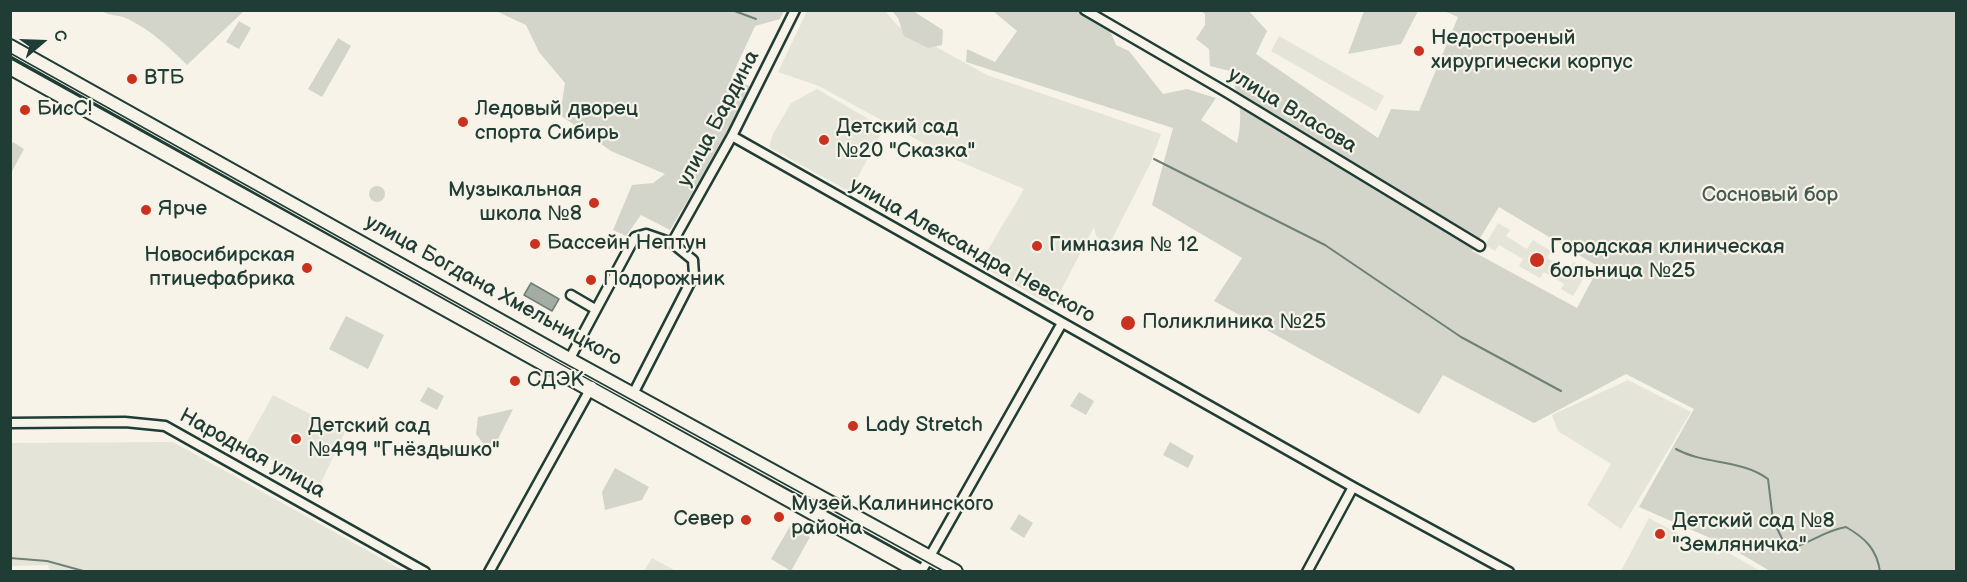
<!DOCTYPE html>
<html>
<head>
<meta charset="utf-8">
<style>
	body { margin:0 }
	#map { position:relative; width:1967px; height:582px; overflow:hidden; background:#f7f3e8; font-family:"Balsamiq Sans",sans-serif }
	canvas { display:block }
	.frame { position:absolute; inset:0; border:12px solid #1f3d34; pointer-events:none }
	.north { position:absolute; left:12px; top:12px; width:60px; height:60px; -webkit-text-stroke:4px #f7f3e8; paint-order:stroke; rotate:71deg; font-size:16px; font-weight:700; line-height:24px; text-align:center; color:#1f3d34 }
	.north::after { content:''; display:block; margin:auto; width:21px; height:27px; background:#1f3d34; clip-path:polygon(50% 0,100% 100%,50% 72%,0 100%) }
</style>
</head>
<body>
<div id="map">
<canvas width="1967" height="582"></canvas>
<div class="frame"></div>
<div class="north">С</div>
</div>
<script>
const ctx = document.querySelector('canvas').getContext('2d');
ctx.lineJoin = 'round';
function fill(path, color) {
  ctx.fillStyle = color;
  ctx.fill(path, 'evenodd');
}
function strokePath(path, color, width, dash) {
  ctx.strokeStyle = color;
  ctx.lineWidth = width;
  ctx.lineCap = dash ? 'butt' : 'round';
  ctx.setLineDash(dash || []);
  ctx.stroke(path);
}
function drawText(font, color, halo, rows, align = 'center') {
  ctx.font = font + ' "Balsamiq Sans",sans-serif';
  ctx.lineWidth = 4.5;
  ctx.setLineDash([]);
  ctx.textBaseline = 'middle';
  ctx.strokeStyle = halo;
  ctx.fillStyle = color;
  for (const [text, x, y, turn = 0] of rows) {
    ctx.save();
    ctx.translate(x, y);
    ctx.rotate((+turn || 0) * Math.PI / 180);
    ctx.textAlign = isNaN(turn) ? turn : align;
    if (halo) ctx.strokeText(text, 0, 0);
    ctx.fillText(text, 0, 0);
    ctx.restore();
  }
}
const built = new Path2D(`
	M807,11H885L898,26L987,75L1161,134L1150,164L1109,245L1096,236L1094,227L1053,306L979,265L1024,189L947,156L819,86L778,72Z
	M1279,36L1384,96L1376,111L1271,51Z
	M817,89L884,128L850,192L769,147L773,134L791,103Z
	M1498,223L1510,230L1506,236L1527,249L1533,240L1551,251L1547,258L1568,270L1573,262L1588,271L1573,296L1561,289L1564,284L1544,272L1540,278L1519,266L1523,259L1499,245L1495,251L1485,245Z
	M1628,380L1691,412L1621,529L1587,505L1611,464L1558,431L1552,415Z
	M273,395L345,432L319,487L245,445Z
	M173,442L236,477L404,571L50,572L48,565L11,566V443Z
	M1649,518L1718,555L1722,549L1760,571H1621Z
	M652,558L676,571H644Z`);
const green = new Path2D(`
	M102,11H244L187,65C168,46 152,31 128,19C119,14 110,17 102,11Z
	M496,11H784L780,19L755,26L732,76L754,89L670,230L641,215L626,236L613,230L632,185L653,183L665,174L611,151L560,115L565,83L539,52L526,25Z
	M892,11H913L943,30L942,45L928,48L904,36L898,18Z
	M993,11H1102L1116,45L1129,51L1163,94L1187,89L1216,98L1201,120L1237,143C1244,114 1239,99 1230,71L1210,66L1209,49L1196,39L1205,25V14L1201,11H1249L1267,31L1256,54L1378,138L1391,109L1419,111L1458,17L1444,11H1956V571H1770L1724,544L1639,507L1694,409L1626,374L1534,423L1443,375L1419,414L1214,301L1242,258L1152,205L1173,128L966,62L967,49L995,62L1017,31ZM1499,207L1599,267L1577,308L1472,251Z
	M1364,11V10L1418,11L1401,44L1348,54Z
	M239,21L251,28L239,49L226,42Z
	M338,38L351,46L322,97L308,89Z
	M13,142L24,149L11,173V146Z
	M369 194a8 8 0 1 1 16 0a8 8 0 1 1-16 0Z
	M346,316L384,335L368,369L329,349Z
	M428,387L444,396L437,410L420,401Z
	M1079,392L1094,401L1086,415L1070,406Z
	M513,409L491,453V454L476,434L478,417Z
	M1170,442L1194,456L1188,468L1163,455Z
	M615,468L649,487L642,500L605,510L602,492Z
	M1019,514L1033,523L1024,538L1010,529Z
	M790,526L810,537L791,571L771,559Z`);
const water = new Path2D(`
	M531,283L559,299L552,311L524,295Z`);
const stream = new Path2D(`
	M732,10L756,19
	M1154,159L1325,245L1461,337L1561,391
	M1676,449C1705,465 1741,459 1768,479L1773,520L1787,549C1807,546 1822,531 1846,527C1865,538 1877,549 1880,572
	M10,558L47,561L87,572`);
const minor = new Path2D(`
	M1085,10L1226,92L1480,246
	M732,136L1353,487L1509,572
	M571,295L595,309
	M569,360L635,237L646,234L672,243
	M633,394L694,275L693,260L672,243L732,136L795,10
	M10,423L125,422L165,426L425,572
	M489,572L592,386
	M921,572L1062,323
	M1307,572L1353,487`);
const trunk = new Path2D(`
	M10,47L569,360L955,572
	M10,67L920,572`);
const tram = new Path2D(`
	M10,53L555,358L945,572`);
const markers = [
	[1419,51,6,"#c8321e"],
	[132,79,6,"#c8321e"],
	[25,110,6,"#c8321e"],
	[463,122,6,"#c8321e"],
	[824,140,6,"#c8321e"],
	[594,203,6,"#c8321e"],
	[146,210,6,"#c8321e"],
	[535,244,6,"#c8321e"],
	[1037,246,6,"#c8321e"],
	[1537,260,8,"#c8321e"],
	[307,268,6,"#c8321e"],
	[591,280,6,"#c8321e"],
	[1128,323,8,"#c8321e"],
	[515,381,6,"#c8321e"],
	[853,426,6,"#c8321e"],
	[296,439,6,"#c8321e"],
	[779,517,6,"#c8321e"],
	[746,520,6,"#c8321e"],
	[1660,534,6,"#c8321e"]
];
const poiNames = [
	["Недостроеный",1431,39],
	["хирургически корпус",1431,63],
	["ВТБ",144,79],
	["БисС!",37,110],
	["Ледовый дворец",475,110],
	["спорта Сибирь",475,134],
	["Детский сад",836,128],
	["№20 \"Сказка\"",836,152],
	["Музыкальная",582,191,"right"],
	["школа №8",582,215,"right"],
	["Ярче",158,210],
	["Бассейн Нептун",547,244],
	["Гимназия № 12",1049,246],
	["Городская клиническая",1550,248],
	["больница №25",1550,272],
	["Новосибирская",295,256,"right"],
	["птицефабрика",295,280,"right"],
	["Подорожник",603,280],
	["Поликлиника №25",1142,323],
	["СДЭК",527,381],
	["Lady Stretch",865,426],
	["Детский сад",308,427],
	["№499 \"Гнёздышко\"",308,451],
	["Музей Калининского",791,505],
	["района",791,529],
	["Север",734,520,"right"],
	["Детский сад №8",1672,522],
	["\"Земляничка\"",1672,546]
];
const streetNames = [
	["улица Власова",1292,111,31],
	["улица Бардина",719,119,-62],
	["улица Александра Невского",972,251,29],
	["улица Богдана Хмельницкого",493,291,29],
	["Народная улица",252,454,29]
];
const parkNames = [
	["Сосновый бор",1770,196]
];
fill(built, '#e5e4d9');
fill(green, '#d3d5ca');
fill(water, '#a4ada3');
strokePath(water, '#6f8077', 1.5);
strokePath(stream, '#6f8077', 2);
strokePath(minor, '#1f3d34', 13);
strokePath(trunk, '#1f3d34', 18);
strokePath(minor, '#f7f3e8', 8);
strokePath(trunk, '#f7f3e8', 14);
strokePath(tram, '#1f3d34', 1.5);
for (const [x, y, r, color] of markers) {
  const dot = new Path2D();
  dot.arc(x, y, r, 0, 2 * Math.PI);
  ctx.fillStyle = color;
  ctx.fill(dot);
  strokePath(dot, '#f7f3e8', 2);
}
drawText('21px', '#1f3d34', '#f7f3e8', poiNames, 'left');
drawText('21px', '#1f3d34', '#f7f3e8', streetNames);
drawText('21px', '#435b52', '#f7f3e8', parkNames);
</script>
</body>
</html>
